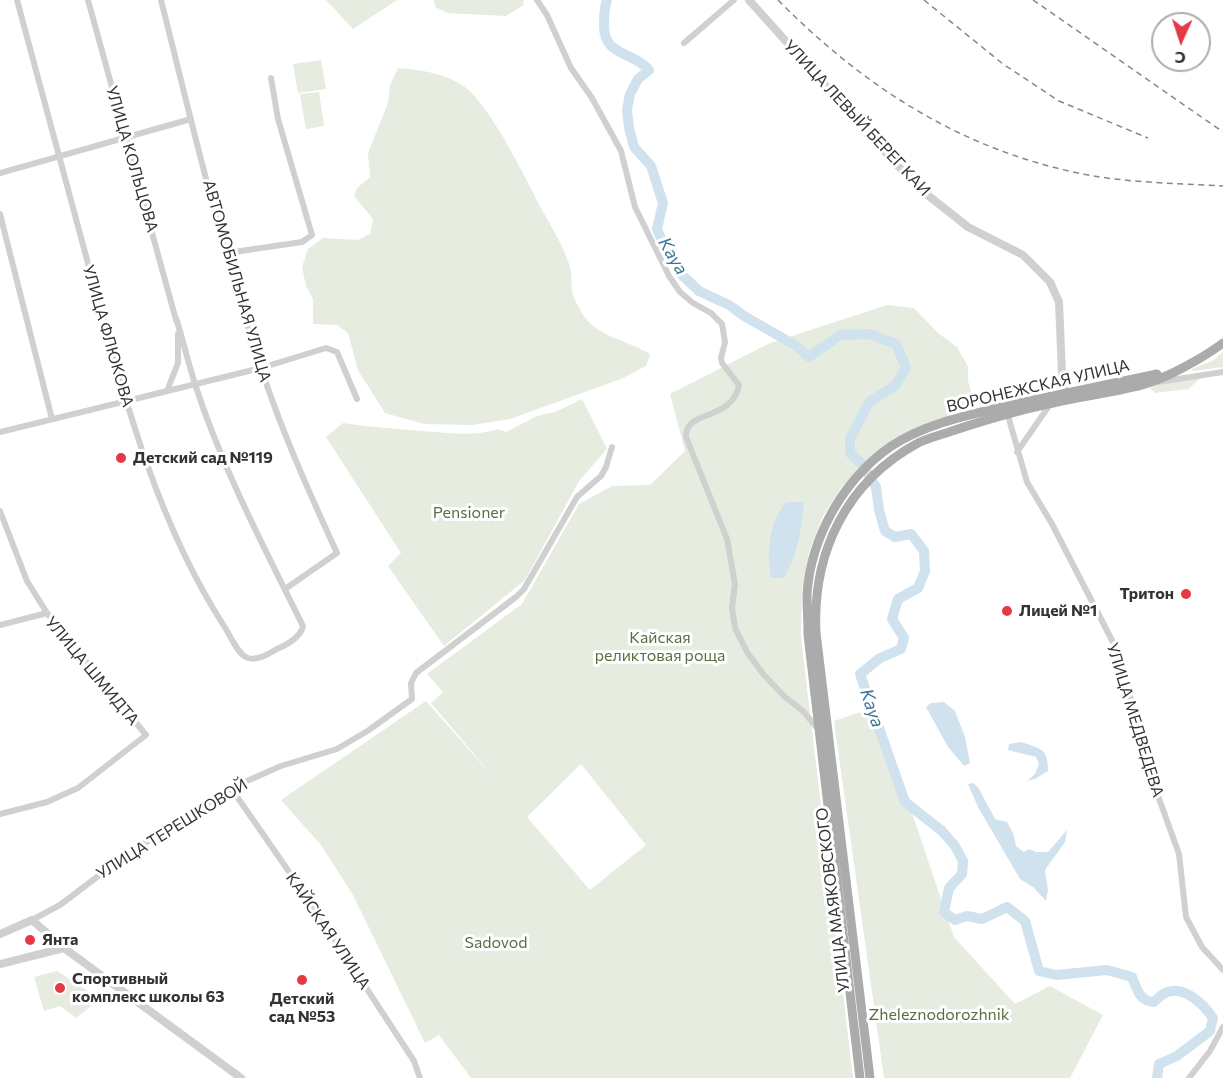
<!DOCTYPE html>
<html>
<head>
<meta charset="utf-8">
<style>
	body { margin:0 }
	#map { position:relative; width:1223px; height:1078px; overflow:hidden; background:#fff; font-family:Commissioner,sans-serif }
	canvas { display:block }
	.north { position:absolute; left:1151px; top:12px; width:60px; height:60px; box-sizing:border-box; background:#fff; border:2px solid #adadad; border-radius:50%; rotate:183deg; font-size:16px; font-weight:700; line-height:24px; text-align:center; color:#333 }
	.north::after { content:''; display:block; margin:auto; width:21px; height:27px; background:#e63946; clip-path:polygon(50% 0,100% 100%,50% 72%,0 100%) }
</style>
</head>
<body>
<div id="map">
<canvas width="1223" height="1078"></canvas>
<div class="north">С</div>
</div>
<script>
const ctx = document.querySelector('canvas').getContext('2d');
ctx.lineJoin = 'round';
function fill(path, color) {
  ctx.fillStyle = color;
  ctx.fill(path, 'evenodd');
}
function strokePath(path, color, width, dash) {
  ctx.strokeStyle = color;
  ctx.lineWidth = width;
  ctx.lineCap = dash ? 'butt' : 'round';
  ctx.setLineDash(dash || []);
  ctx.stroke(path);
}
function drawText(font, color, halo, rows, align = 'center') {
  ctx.font = font + ' Commissioner,sans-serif';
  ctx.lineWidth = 6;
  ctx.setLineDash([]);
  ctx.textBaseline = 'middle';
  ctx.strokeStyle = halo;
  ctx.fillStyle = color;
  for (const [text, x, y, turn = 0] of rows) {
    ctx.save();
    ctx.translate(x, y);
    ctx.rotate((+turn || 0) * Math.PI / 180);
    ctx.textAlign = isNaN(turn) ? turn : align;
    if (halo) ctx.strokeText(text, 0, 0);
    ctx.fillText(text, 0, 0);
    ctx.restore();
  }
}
const green = new Path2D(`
	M326,0H397L353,29Z
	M434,0H523L524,5L506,16L448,13L435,7Z
	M321,60L326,89L298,93L293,64Z
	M398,68C422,70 452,74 471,92C497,120 524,175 542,210C552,228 564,247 570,267C573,276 570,286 573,295C575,301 580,309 583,315C598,337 629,341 650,354L646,366L621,379L510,419L472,425L424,424L385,413L358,370L348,333L337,325L313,324V299L306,286L302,267L308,249L323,238L358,240L370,234L373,219L354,196L357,188L370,177L368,153L388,103L390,85Z
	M319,92L324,126L306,129L300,94Z
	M887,305L914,308L938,333L957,347L968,367V381L973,398L969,406L894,440L862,464L841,488L823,516L809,552L802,590L801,637L853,1078H471L439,1035L425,1043L353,895L321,845L281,800L426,701L496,780L431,703L443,692L427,674L522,604L579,504L612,486L650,485L685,451L670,394L768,344ZM581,764L646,845L590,890L527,817Z
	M1223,352V367L1193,371L1192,369L1214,360Z
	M1202,377L1188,389L1155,393L1150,388L1155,385Z
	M582,399L607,449L579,481L525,580L444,646L388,566L401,553L326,437L343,423C370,427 396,429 423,431C449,433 474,437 498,429L506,432L537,416L555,412Z
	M876,707L954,937L1015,1004L1050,986L1103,1015L1070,1078H884L834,721Z
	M57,971L100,999L76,1018L60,1006L44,1011L34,977Z`);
const water = new Path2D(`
	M786,502H804C801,530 798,554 784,578H771C766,552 769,523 786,502Z
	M944,702L955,711L965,737L970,763L964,766L948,747L926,707L931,703Z
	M1021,742C1041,749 1048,748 1048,771L1035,779L1027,781L1035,774L1039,764L1036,757L1008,750L1009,744Z
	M973,783L978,787L995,819L1007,822L1013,833L1016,846L1024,852L1029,849L1036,852H1048L1067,830L1065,842L1045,870L1048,890L1046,901L1033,887L1020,879L978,807L968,784Z`);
const river = new Path2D(`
	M607,0C604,8 604,16 604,24C603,57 633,51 649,70L638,79L630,94L627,110L629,128L634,147L651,166L663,203L657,229L665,248L681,274L699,291L729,305L744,316L795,345L809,357L840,335L869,334L896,344L906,367L895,386L869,402L850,439V453L862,464L876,487L879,510L885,531L895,537L911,534L924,551L925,571L918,588L898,599L892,619L904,638L901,649L880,658L860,674L905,802L942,831L955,846L963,861L962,874L949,888L944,912L955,920L967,916L982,919L1007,907L1025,921L1039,971L1056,975L1107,970L1132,977C1137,989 1139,1001 1154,1002C1157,999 1161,995 1165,993C1184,984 1204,1005 1213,1018L1210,1031L1177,1056L1159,1064L1157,1078`);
const minor = new Path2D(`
	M17,0C43,98 69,196 96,293C127,408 159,525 224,626C230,635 238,655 248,658C258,661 269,653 277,649C288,644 301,637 303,626C264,547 222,468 195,384C188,362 183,340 176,318
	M88,0L176,320
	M161,0C192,123 221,248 261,368C282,432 309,492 337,553L285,589
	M537,0L547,15L571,68L592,98L621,151L635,207L669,276L680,292L693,303L711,313L722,324L725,342L721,358L722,363L739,385C732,422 685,409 686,437L727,539L735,584L732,607L735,628L747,652L764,675L785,697L803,711L819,730
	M684,43L734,0
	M0,173L191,119
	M0,214L52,419
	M227,253L302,242L312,235L278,119L271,78
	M1158,382L1223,372
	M167,391L178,363V334
	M1007,412L1027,482L1052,524L1117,650L1157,793L1179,854L1186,917L1202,947L1223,970
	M0,432L261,368L326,348L337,352L357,399
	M1017,452L1051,403
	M0,511L27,581L47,613L146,735L78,788L47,802L0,814
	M0,625L47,613
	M231,788L312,905L414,1061L420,1078
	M32,920L60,905L122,858L231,788L281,766L337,749L369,730L412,699L411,683L416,673L516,597L524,589L577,497L601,476L606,467L612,447
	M1189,1078L1210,1051L1223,1027`);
const tertiary = new Path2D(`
	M749,0L895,163L925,193L968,227L1023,255L1050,282L1059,302L1062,374L1066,399
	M0,934L32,920L64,948L241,1078
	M0,964L64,948`);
const primary = new Path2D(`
	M860,1078L808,635C808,621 807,608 807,594C811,537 843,480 890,447C925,423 973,414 1015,404C1062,394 1110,384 1157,374
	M870,1078L816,633C812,553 846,482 918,443C928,438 941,435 952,431C985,420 1019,410 1053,403C1083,396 1113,393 1142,385C1167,378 1203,358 1223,343`);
const rail = new Path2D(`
	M778,0C862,85 958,148 1078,173C1125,183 1174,183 1223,186
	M924,0L1003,64L1059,101L1148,138
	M1033,0L1223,132`);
const markers = [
	[121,458,6,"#e63946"],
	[1186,594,6,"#e63946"],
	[1007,611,6,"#e63946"],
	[30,940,6,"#e63946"],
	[302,980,6,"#e63946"],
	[60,988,6,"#e63946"]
];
const streetNames = [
	["УЛИЦА ЛЕВЫЙ БЕРЕГ КАИ",857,118,47],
	["УЛИЦА КОЛЬЦОВА",132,159,74],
	["АВТОМОБИЛЬНАЯ УЛИЦА",237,281,74],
	["УЛИЦА ФЛЮКОВА",108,336,74],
	["ВОРОНЕЖСКАЯ УЛИЦА",1038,386,-13],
	["УЛИЦА ШМИДТА",92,671,50],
	["УЛИЦА МЕДВЕДЕВА",1135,720,73],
	["УЛИЦА ТЕРЕШКОВОЙ",172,829,-32],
	["УЛИЦА МАЯКОВСКОГО",833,900,-97],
	["КАЙСКАЯ УЛИЦА",328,931,56]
];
const poiNames = [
	["Детский сад №119",133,458],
	["Тритон",1174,594,"right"],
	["Лицей №1",1019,611],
	["Янта",42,940],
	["Спортивный",72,979],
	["комплекс школы 63",72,997],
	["Детский",302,999,"center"],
	["сад №53",302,1017,"center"]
];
const parkNames = [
	["Pensioner",469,513],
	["Кайская",660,638],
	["реликтовая роща",660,656],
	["Sadovod",496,943],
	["Zheleznodorozhnik",939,1015]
];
const waterNames = [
	["Kaya",673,256,59],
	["Kaya",872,708,71]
];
fill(green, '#e6ecdf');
fill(water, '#cfe2ee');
strokePath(river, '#cfe2ee', 10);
strokePath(minor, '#d0d0d0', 6);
strokePath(tertiary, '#d0d0d0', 8);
strokePath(primary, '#ababab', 9);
strokePath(rail, '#888', 1.5, [6, 4.5]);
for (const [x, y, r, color] of markers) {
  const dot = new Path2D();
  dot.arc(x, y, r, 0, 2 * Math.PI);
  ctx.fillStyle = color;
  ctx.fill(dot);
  strokePath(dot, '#fff', 2);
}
drawText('16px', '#333', '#fff', streetNames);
drawText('bold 16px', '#333', '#fff', poiNames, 'left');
drawText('16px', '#56703f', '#fff', parkNames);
drawText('italic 18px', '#3f7597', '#fff', waterNames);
</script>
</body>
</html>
